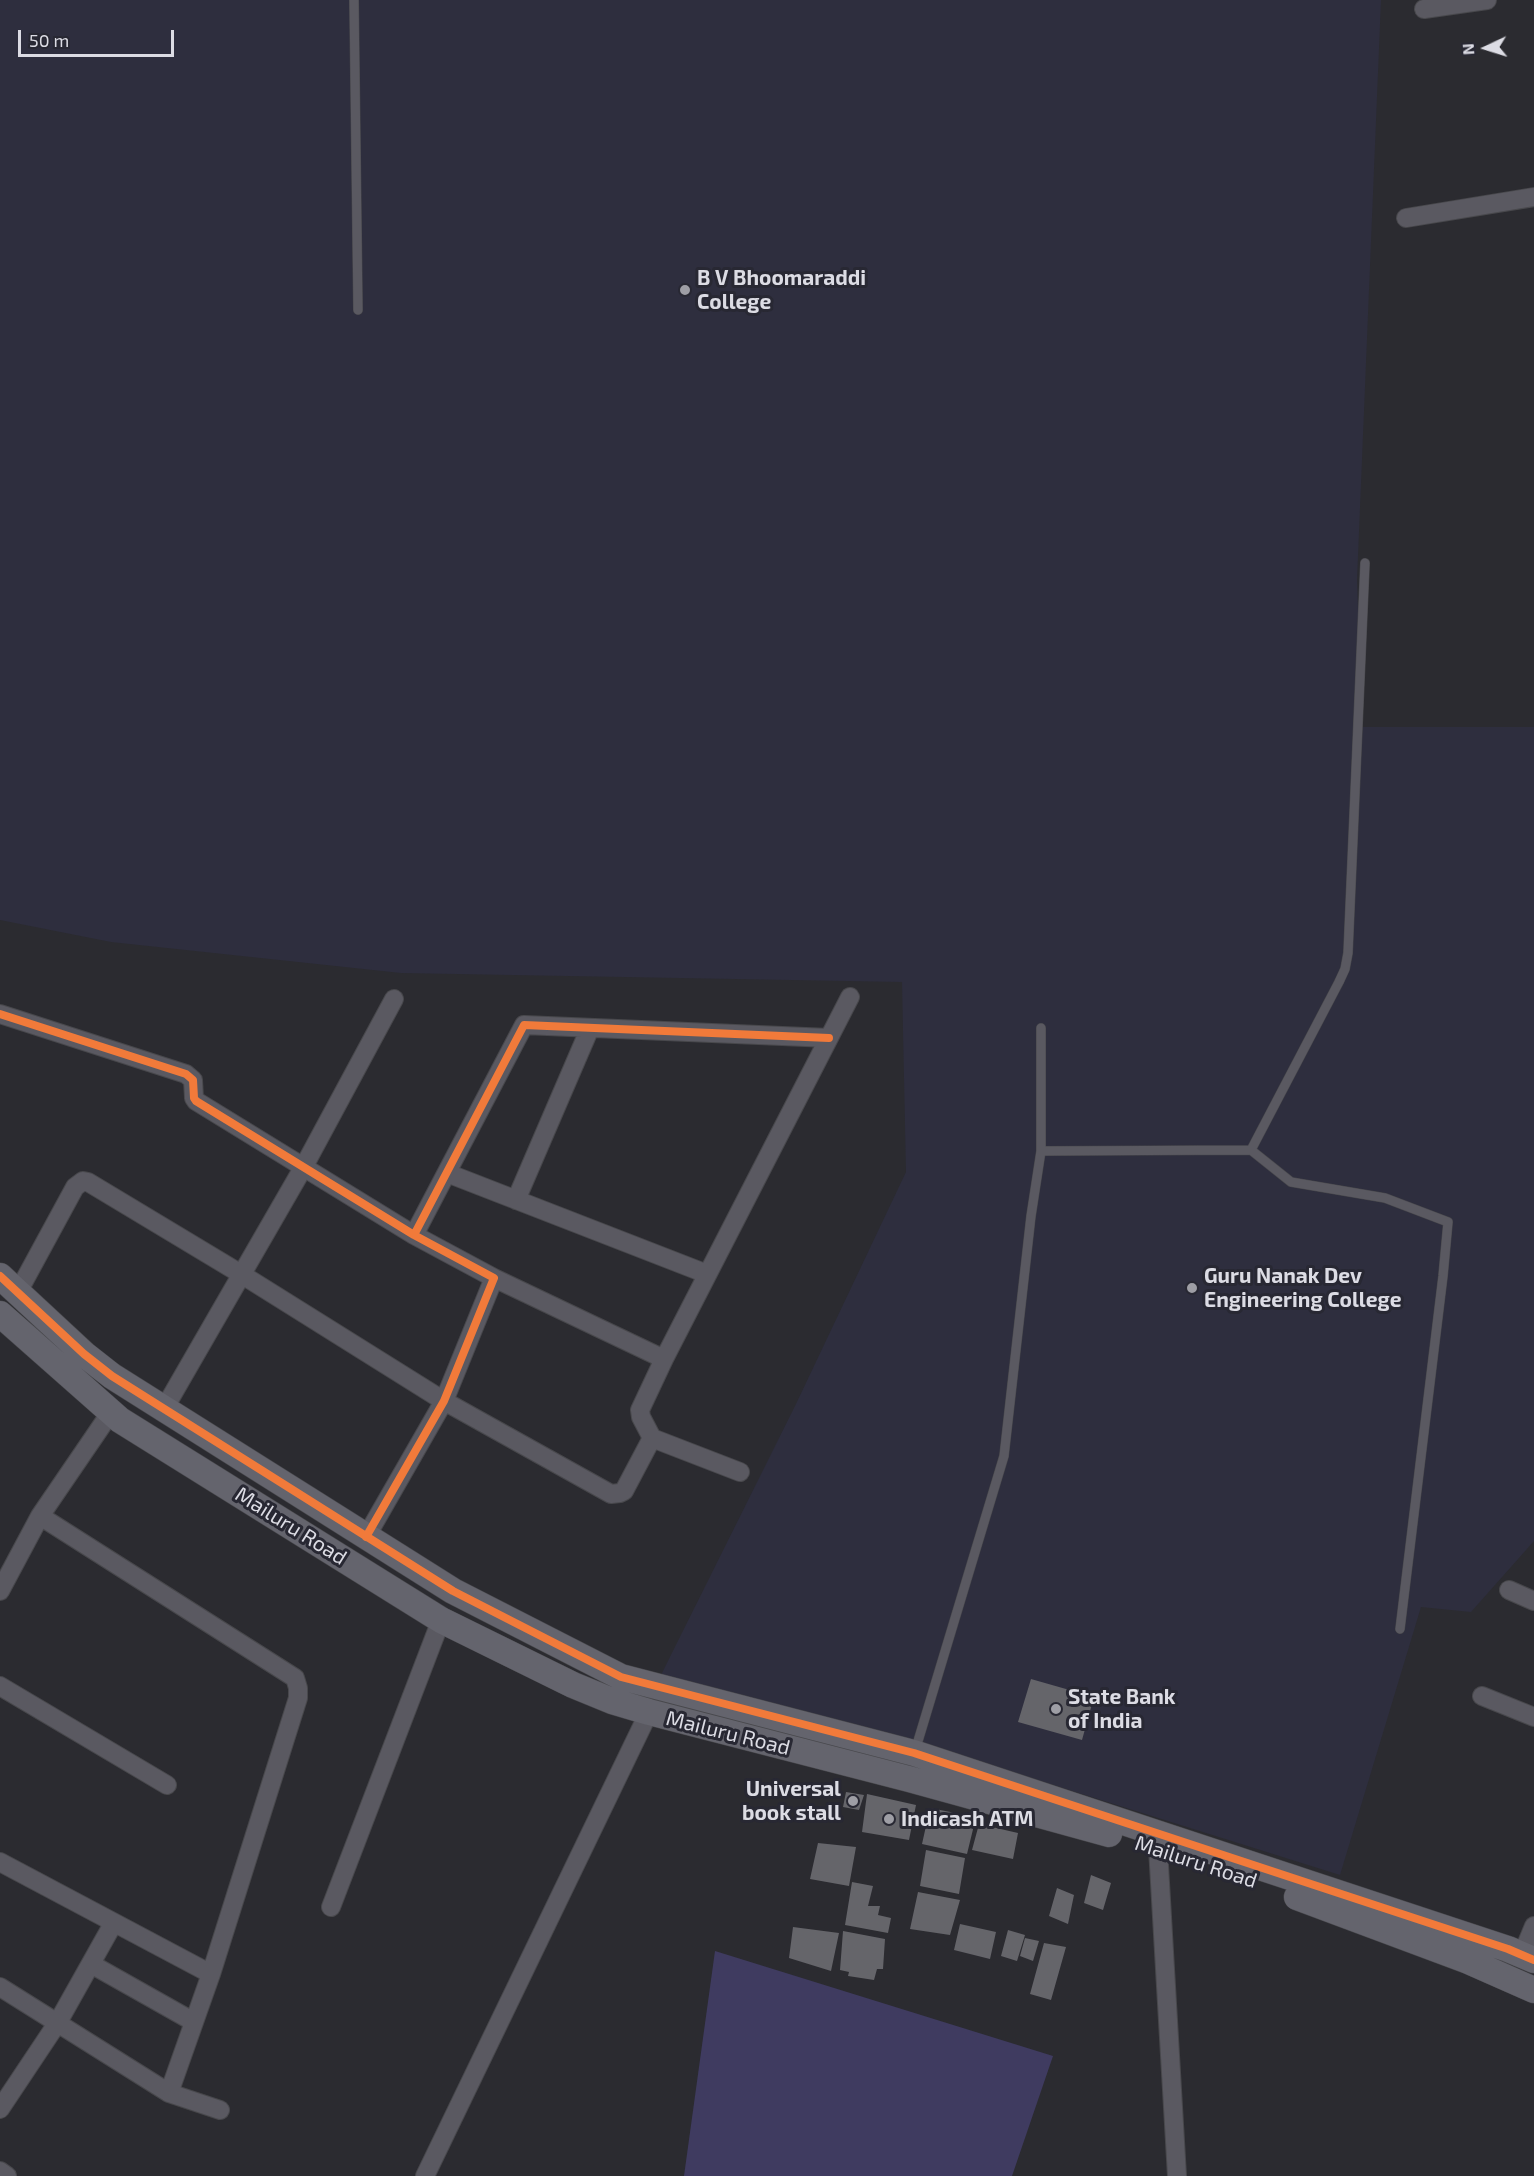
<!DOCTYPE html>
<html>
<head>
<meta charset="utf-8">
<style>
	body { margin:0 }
	#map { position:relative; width:1534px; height:2176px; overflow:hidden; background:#2b2b30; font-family:"Exo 2",sans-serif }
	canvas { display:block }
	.north { position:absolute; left:1456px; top:18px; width:60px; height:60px; -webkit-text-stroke:4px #282833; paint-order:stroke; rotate:266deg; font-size:16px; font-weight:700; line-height:24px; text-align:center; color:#dcdce4 }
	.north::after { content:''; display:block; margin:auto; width:21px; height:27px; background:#dcdce4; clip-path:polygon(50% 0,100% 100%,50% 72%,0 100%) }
	.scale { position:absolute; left:18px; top:30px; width:156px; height:27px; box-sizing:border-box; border:3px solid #dcdce4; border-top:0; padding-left:8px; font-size:18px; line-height:21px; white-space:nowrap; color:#dcdce4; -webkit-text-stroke:4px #282833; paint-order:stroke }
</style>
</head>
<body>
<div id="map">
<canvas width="1534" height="2176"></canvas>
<div class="north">N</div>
<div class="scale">50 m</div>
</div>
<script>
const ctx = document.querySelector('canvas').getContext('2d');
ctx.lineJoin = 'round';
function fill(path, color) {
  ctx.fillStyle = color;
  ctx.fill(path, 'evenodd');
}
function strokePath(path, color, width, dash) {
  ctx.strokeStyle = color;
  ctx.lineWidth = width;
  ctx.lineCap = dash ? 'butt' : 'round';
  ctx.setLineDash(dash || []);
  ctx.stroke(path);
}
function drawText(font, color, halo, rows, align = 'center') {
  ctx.font = font + ' "Exo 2",sans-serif';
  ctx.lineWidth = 6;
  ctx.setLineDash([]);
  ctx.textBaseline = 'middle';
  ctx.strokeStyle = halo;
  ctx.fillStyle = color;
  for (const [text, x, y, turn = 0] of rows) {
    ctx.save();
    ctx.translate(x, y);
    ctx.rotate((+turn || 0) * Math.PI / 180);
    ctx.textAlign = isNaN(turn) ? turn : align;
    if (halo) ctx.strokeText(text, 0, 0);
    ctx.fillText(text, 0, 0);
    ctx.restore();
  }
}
const built = new Path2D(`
	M0,0H1381L1357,580L1362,727H1534V1541L1471,1612L1421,1607L1340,1875L964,1757L661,1675L796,1404L906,1172L902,982L401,973L111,942L0,920Z`);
const green = new Path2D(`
	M715,1951L1053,2056L1012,2176H684Z`);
const building = new Path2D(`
	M1031,1679L1094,1697L1082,1740L1018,1722Z
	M846,1792L864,1795L859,1810L843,1807Z
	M867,1794L916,1805L909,1840L862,1832Z
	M930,1808L976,1817L967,1854L922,1844Z
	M979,1824L1018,1833L1013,1859L972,1850Z
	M818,1843L856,1847L849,1886L810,1879Z
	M926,1850L965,1858L959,1894L920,1886Z
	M1091,1875L1111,1883L1103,1910L1084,1903Z
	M852,1882L873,1886L868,1906H880L878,1915L891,1918L888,1933L845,1925Z
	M1057,1888L1074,1895L1068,1924L1049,1916Z
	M918,1892L960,1900L950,1935L910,1929Z
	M960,1924L996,1932L990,1959L954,1950Z
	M793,1927L839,1933L831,1971L789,1958Z
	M1008,1930L1025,1935L1017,1961L1001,1956Z
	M843,1931L885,1939L883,1969H877L874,1980L848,1976L849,1972L840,1970Z
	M1025,1938L1039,1941L1033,1961L1020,1956Z
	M1044,1943L1066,1947L1051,2000L1030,1994Z`);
const lane = new Path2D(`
	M354,0L358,310
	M1251,1150L1339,982L1345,969L1348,953L1365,563
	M1041,1151L1251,1150L1291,1182L1385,1198L1448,1222L1443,1276L1400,1629
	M915,1751L1004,1456L1031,1216L1041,1151V1028`);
const street = new Path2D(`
	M1424,9L1487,0
	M1406,218L1534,197
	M0,1014L186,1074L193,1080L194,1098L196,1101L414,1235L494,1278L444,1401L366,1537
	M447,1173L707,1274
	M516,1200L590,1028
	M414,1235L524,1025L829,1038
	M494,1278L664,1359L640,1410L641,1417L652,1438
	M18,1292L75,1187L83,1181L88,1182L241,1274L444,1401L611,1494L620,1493L624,1491L652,1438L740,1472
	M664,1359L850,997
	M164,1409L303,1168L394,999
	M40,1516L295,1678L298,1688V1698L211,1974L169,2093
	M1509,1590L1534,1601
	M0,1591L40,1516L111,1412
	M0,1686L167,1785
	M1482,1696L1534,1717
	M1158,1848L1177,2176
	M0,1862L211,1974
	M331,1907L441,1620
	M1522,1955L1534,1926
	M91,1964L194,2022
	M0,1987L169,2093L220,2110
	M0,2109L58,2022L113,1924
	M0,2171L7,2176
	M425,2176L649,1712`);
const secondary = new Path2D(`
	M0,1276L84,1354L112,1376L453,1591L621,1677L914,1753L1508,1949L1534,1960
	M0,1314L120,1420L441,1620L573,1685L612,1701L649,1712L909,1779L1109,1834
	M1297,1897L1466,1960L1534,1990`);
const cycleway = new Path2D(`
	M0,1014L186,1074L193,1080L194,1098L196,1101L414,1235L494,1278L444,1401L366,1537
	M414,1235L524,1025L829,1038
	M0,1276L84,1354L112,1376L453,1591L621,1677L914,1753L1508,1949L1534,1960`);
const markers = [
	[685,290,6,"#9e9ea5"],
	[1192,1288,6,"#9e9ea5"],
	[1056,1709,6,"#9e9ea5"],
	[853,1801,6,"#9e9ea5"],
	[889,1819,6,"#9e9ea5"]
];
const poiNames = [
	["B V Bhoomaraddi",697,278],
	["College",697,302],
	["Guru Nanak Dev",1204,1276],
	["Engineering College",1204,1300],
	["State Bank",1068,1697],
	["of India",1068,1721],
	["Universal",841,1789,"right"],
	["book stall",841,1813,"right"],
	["Indicash ATM",901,1819]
];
const streetNames = [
	["Mailuru Road",291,1526,32],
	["Mailuru Road",728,1733,14],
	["Mailuru Road",1196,1862,18]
];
fill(built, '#2e2e3e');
fill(green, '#3f3b60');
fill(building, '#65656a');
strokePath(lane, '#48484c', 10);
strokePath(street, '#48484c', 20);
strokePath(secondary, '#48484c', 27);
strokePath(lane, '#5a5961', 9);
strokePath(street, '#5a5961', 18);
strokePath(secondary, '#64646d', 26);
strokePath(cycleway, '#f17a3a', 8);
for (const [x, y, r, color] of markers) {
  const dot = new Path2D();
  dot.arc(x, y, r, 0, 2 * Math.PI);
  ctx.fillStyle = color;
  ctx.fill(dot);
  strokePath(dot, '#282833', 2);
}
drawText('bold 21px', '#dcdce4', '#282833', poiNames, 'left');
drawText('21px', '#dcdce4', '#282833', streetNames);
</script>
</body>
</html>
